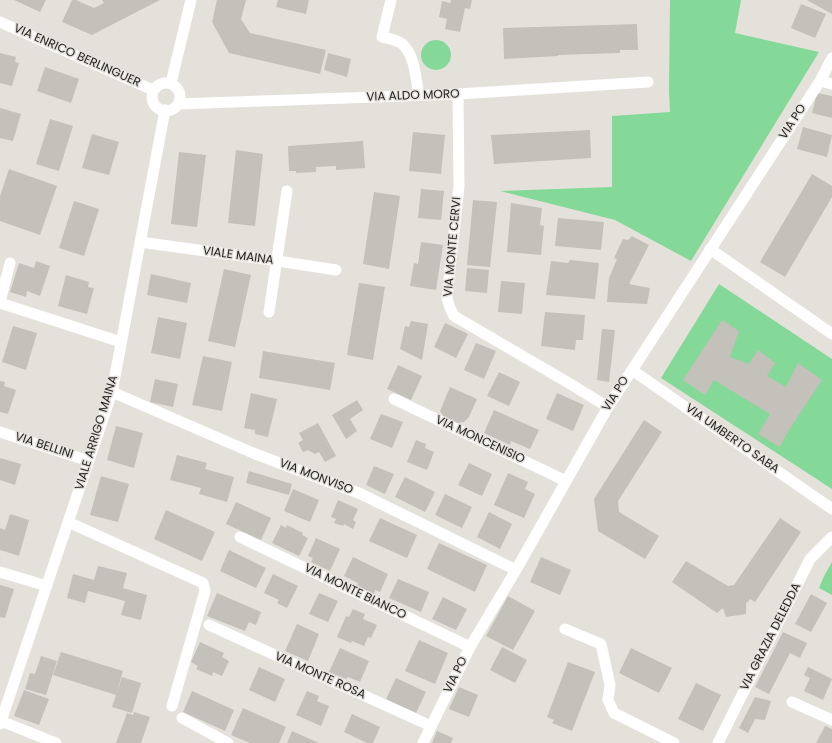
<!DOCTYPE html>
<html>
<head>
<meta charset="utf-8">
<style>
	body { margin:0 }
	canvas { display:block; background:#e4e1db }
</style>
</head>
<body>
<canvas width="832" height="743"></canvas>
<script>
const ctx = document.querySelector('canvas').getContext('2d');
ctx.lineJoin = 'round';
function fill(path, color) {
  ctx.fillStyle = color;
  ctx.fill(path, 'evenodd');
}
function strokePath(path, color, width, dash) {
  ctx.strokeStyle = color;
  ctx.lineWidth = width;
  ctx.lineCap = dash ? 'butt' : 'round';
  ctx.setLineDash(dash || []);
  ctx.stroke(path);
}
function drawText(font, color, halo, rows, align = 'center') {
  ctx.font = font + ' Poppins,sans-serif';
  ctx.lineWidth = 3;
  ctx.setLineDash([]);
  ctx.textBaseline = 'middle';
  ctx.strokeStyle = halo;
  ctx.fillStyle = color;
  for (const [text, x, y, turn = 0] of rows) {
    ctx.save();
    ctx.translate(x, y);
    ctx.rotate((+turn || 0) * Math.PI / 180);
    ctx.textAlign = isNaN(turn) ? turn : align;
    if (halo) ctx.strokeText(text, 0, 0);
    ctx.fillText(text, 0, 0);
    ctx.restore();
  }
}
const green = new Path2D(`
	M670,0H741L735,33L819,52L691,261L615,220L500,191L612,187V116L670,112L669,91Z
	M421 55a15 15 0 1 1 30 0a15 15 0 1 1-30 0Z
	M719,284L832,359V489L661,378Z
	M832,562V595L819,588L824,576Z`);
const building = new Path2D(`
	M14,0H46L40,12Z
	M72,0H76L94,8L104,3L102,0H160L92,35L62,22Z
	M217,0H246L241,19L250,33L326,50L320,74L229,53L212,22Z
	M278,0H309L306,14L276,7Z
	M451,0H472L470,9L465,8L460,32L445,29L447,19L439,17L442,1L450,3Z
	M807,0H832V14Z
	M801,4L826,14L815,38L791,28Z
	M637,24L638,50H620V53L558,55V56L504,59L503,28Z
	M0,53L16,57L15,62L19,63L12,86L0,83Z
	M328,53L351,59L347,77L324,70Z
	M45,67L79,79L71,103L37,91Z
	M817,93L832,96V118L812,113Z
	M0,108L21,114L13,141L0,138Z
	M50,119L73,126L59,171L36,164Z
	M803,127L832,135L827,157L797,149Z
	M590,130L591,158L494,164L491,135Z
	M413,132L445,135L441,174L409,171Z
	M92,134L119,142L109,175L82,168Z
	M363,141L365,168L336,170V166L316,167V172L296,173V171H289L288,146Z
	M236,150L263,154L255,226L228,223Z
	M179,152L206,155L197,227L171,224Z
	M9,169L57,186L40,235L0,221V196Z
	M812,174L832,186V197L785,277L760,262Z
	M421,189L444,191L441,220L418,218Z
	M374,192L400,196L389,269L363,264Z
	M473,200L497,202L490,267L467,265Z
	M74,201L99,209L84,256L59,248Z
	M511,203L542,208L540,225L544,226L541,255L507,252Z
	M558,218L604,222L601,250L555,246Z
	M632,236L649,245L629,284L650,288L647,304L607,302L609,278L617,259L614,258L623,239L628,240Z
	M421,242L443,245L436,290L410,286L414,263L418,264Z
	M570,260L599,263L595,299L546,295L551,261L568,263Z
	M36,261L50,266L40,296L27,291L26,297L10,292L19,263L34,268Z
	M467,268L489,270L487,293L465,291Z
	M224,269L251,275L235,347L208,341Z
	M151,274L191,283L187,303L147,295Z
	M66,275L89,282L88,287L94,288L87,314L58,306Z
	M501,281L525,283L522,314L498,312Z
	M359,283L385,287L373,360L347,355Z
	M545,312L585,315L583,340H576L575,350L541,346Z
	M158,317L187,323L180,359L151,353Z
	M722,320L739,331L730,357L749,364L758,350L775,363L767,376L786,387L798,363L822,380L789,430L780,447L758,434L770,414L714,380L705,395L683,380Z
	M411,321L428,324L422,360L400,349L405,326L409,327Z
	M445,323L468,334L456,358L434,347Z
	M13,326L37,333L26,370L2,362Z
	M602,329L615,330L609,382L597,380Z
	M476,343L496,351L484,379L464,370Z
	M263,351L335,363L330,390L259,378Z
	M203,356L232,362L222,411L192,405Z
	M398,365L422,376L411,400L387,389Z
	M499,372L520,382L509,406L487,396Z
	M155,379L178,384L173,407L150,402Z
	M0,381L5,382L4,386L16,390L8,414L0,412Z
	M450,387L477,399L469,417L464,422L457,423L444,417L440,411Z
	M251,393L277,399L268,437L255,434V430L244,428Z
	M557,393L584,405L573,431L546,419Z
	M357,400L363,410L350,419L357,431L346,439L332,415Z
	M494,410L539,430L530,449L511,441L510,445L484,433Z
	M381,414L403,422L392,448L370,439Z
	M644,420L662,432L618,501L619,512L659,536L645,559L598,531L594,499Z
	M318,423L336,456L325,462L319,452L315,454L308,450L303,452L298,443L303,440L299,433Z
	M116,426L143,433L134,468L107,460Z
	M416,440L426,444L425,448L434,452L427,470L407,462Z
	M177,455L207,463L205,469L234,477L227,502L199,494L201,488L170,480Z
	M0,458L21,464L15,485L0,480Z
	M469,463L492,474L482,496L458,485Z
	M374,466L394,474L385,494L366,485Z
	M249,471L292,484L289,495L246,483Z
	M508,473L528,482L525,489L535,494L524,518L494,505Z
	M101,476L129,484L118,522L90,515Z
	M405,477L435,492L425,512L395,497Z
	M293,489L319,500L310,522L284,511Z
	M445,494L472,507L462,528L435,515Z
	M338,500L358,509L353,520L356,522L353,529L344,524L343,526L334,523L336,519L331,517Z
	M236,502L271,518L261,540L226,524Z
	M166,510L215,532L202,561L154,539Z
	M489,512L512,524L500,549L477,537Z
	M10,514L29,520L19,556L0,550V528L5,530Z
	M380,518L417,535L407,558L369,541Z
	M780,518L801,532L755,602L750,599L746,604V614L726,617L723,608L717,613L672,582L686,561L728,586L734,585Z
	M281,525L286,528L287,525L303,533L302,535L308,538L299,556L272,543Z
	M316,538L340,549L330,571L311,562L313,558L308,556Z
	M439,543L487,565L475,592L427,569Z
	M229,550L266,568L256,588L220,571Z
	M353,557L388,574L380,592L375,590L374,594L357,586L358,583L344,576Z
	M541,557L571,570L560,595L530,582Z
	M98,566L127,573L123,588L147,595L141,620L121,615L125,601L88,591L85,603L67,598L73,574L94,580Z
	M273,574L298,586L287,608L277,603L279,600L264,593Z
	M398,579L429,592L421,612L389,598Z
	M0,585L14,589L5,618L0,617Z
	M217,593L261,612L256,625L249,622L245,631L207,616Z
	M319,593L338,601L328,622L309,614Z
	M811,594L827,603L811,632L795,624Z
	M508,596L535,611L513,650L486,636Z
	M443,597L467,609L456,630L432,619Z
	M353,609L365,614L363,619L377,625L371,638L368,637L364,646L352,641L351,643L337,637L346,616L349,617Z
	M297,624L319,634L308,661L285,651Z
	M783,632L807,643L800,658L790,653L769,694L755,687Z
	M419,640L448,653L435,684L405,671Z
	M200,642L224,653L222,657L229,661L222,676L213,672L212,676L196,669L198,666L191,662Z
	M502,647L527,660L515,683L490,670Z
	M340,648L369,661L360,682L348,677L346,679L329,672Z
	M631,648L672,668L659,693L619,673Z
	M61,652L123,671L116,695L53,675Z
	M41,656L57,661L46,695L25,689L30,673L35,674Z
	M568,662L595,672L572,731L552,723L554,720L547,717Z
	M259,667L285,679L275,702L249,690Z
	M808,667L832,679L823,700L804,691L810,678L804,675Z
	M122,677L141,683L132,713L112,707Z
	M396,678L426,692L416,713L386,699Z
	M696,683L721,695L703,731L678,719Z
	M459,687L478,695L469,717L449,709Z
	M24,690L49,699L39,725L14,716Z
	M192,691L234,710L225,731L183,712Z
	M307,691L319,696L317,701L329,706L321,726L296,715Z
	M755,697L771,701L765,720L755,719L748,733L739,728Z
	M243,708L286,727L279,743H250L231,735Z
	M134,712L150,717L141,743H116L127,713L133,715Z
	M352,714L380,727L373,743H367L344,732Z
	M825,726L832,729V743H816Z
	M292,731L319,743H287Z
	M437,731L453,738L451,743H432Z`);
const street = new Path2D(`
	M391,0L382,37C389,39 401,40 405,47C415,58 416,81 419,95
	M0,22L153,90
	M820,81L832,84
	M171,83L191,0
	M152 97a14 14 0 1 1 28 0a14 14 0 1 1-28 0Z
	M458,94L459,186L447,298L450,308L454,316L567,382L608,407
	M178,104L458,94L648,82
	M140,242L278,261L336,270
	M710,249L832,334
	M0,302L10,263
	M0,303L121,342
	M269,312L287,191
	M632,370L832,509
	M112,392L253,453L361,494L516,570
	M394,399L566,481
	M0,432L89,461
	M68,522L203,583L205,591L172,706
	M240,537L470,647
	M0,572L47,586
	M209,625L431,726
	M565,629L601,644L610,685L608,700L614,713L674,743
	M792,702L832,720
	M182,718L228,743
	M1,721L56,743
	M0,724L112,392L165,110
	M423,743L470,647L516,570L608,407L820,81L832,58
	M718,743L810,559L832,537`);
const streetNames = [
	["VIA ENRICO BERLINGUER",77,56,24],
	["VIA ALDO MORO",413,96,-2],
	["VIA PO",793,122,-57],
	["VIA MONTE CERVI",453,247,-85],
	["VIALE MAINA",238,256,8],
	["VIA PO",616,394,-58],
	["VIALE ARRIGO MAINA",97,433,-73],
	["VIA UMBERTO SABA",732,439,35],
	["VIA MONCENISIO",480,440,25],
	["VIA BELLINI",44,446,18],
	["VIA MONVISO",316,477,21],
	["VIA MONTE BIANCO",355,592,26],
	["VIA GRAZIA DELEDDA",771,637,-63],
	["VIA PO",456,675,-64],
	["VIA MONTE ROSA",320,676,24]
];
fill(green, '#84d998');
fill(building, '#c4c0ba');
strokePath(street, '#fff', 11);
drawText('12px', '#272623', '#e4e1db', streetNames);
</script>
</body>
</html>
